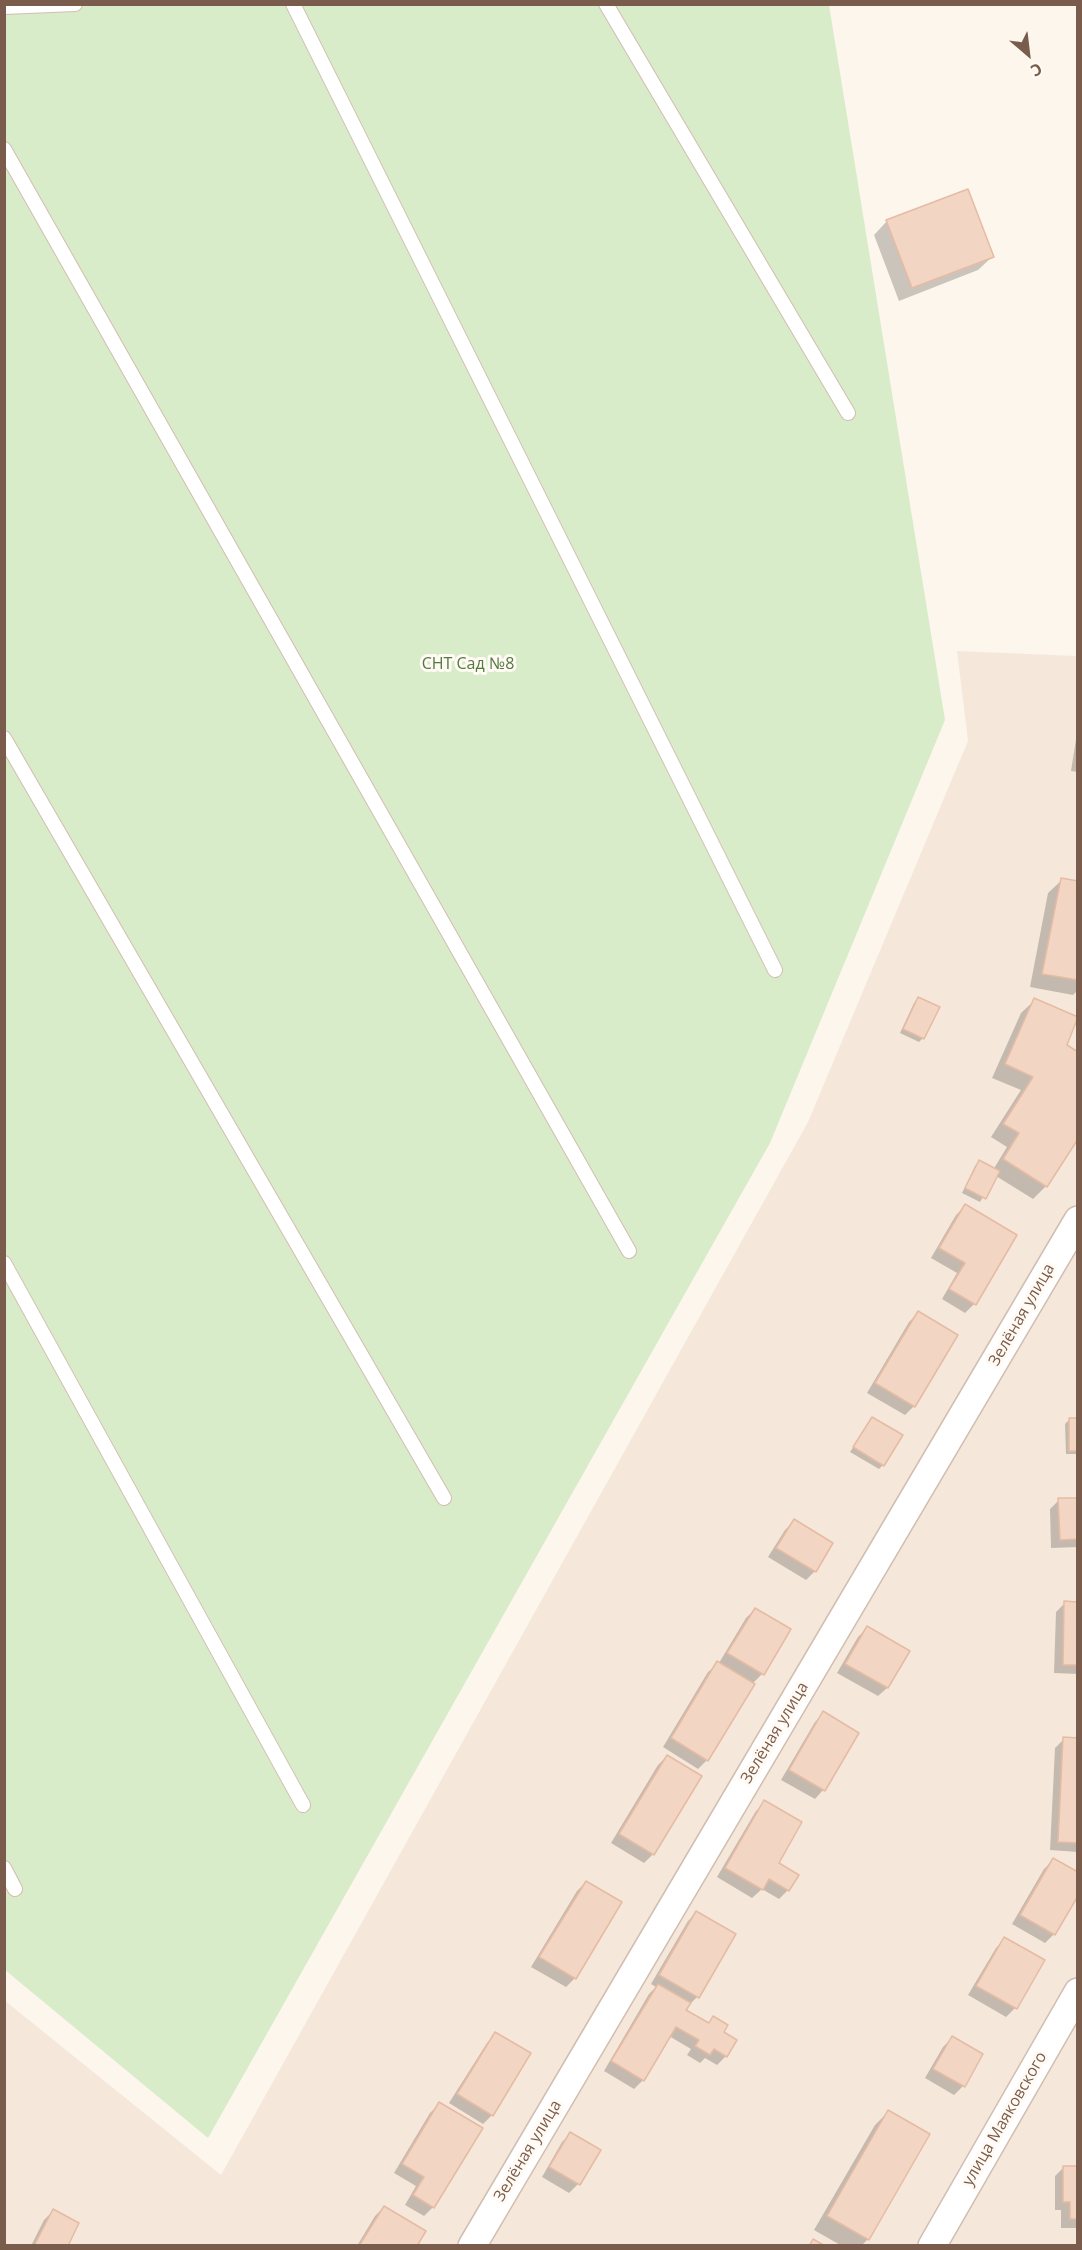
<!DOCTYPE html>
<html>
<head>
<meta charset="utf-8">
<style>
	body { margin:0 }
	#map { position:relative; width:1082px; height:2250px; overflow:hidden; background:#fdf6ec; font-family:"Open Sans",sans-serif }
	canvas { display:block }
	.frame { position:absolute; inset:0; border:6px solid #7a5c4d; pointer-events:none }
	.north { position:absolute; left:998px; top:24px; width:60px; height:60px; -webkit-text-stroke:4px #fffaf3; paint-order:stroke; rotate:152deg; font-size:16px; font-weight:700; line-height:24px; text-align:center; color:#7a5c4d }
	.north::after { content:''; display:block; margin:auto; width:21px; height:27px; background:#7a5c4d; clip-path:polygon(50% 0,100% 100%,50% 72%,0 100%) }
</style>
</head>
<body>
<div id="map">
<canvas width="1082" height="2250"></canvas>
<div class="frame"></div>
<div class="north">С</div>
</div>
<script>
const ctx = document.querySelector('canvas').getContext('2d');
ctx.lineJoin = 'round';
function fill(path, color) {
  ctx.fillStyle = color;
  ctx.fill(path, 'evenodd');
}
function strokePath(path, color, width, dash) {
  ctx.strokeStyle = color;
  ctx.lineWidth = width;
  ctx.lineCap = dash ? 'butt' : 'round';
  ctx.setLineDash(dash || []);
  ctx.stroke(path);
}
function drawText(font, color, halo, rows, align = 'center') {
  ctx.font = font + ' "Open Sans",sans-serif';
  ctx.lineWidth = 6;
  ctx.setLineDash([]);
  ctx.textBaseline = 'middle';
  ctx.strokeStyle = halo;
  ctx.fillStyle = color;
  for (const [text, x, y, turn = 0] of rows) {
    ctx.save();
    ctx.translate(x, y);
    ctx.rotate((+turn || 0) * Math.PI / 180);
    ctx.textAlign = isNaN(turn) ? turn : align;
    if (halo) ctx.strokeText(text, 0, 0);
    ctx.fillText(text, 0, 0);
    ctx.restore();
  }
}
const residential = new Path2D(`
	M957,651L1077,656V2245H5L4,2000L221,2175L808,1122L968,741Z`);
const green = new Path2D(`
	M4,5H829L945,720L770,1143L208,2138L5,1970Z`);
const shadow = new Path2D(`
	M887,221L992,257L978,270L899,301L874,235Z
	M1078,727V772L1071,771Z
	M1062,880L1078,883V990L1073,995L1030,987L1048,893Z
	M918,999L923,1038L919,1042L900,1033L914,1003Z
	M1035,1000L1065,1046L1046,1186L1033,1199L996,1176L980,1202L962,1193L975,1166L979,1162L993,1170L1007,1147L991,1137L1021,1090L992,1078L1021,1013Z
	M965,1206L974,1304L965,1313L942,1299L957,1273L931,1258L956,1215Z
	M918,1313L956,1335L914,1406L905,1415L867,1393L909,1322Z
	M872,1419L883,1465L879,1469L850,1452Z
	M1078,1419V1454H1066L1065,1424L1069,1420Z
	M1078,1499V1547L1051,1548L1050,1509L1059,1500Z
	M794,1521L815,1571L806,1580L768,1557L785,1530Z
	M1065,1603H1078V1674L1054,1673L1056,1612Z
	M755,1609L762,1674L752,1684L707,1760L698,1769L663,1747L708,1672L719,1663L746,1618Z
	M867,1628L908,1652L887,1688L878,1696L837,1673L858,1637Z
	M824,1713L857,1733L823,1790L815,1799L781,1780L815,1722Z
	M1064,1739L1078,1740V1852L1050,1850L1055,1748Z
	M667,1756L653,1854L644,1863L611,1843L658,1765Z
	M765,1802L776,1864L788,1890L779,1899L762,1889L752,1898L717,1877L756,1811Z
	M1053,1860L1078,1893L1054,1934L1045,1943L1012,1924L1044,1869Z
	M586,1882L620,1903L575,1978L566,1987L531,1967L577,1891Z
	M697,1912L734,1934L697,1997L684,2010L708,2024L713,2018L722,2032L726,2056L717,2065L705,2058L700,2063L687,2055L691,2049L669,2036L643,2080L634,2089L604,2071L649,1994L656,1987L651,1984L688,1921Z
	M1005,1939L1015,2008L1006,2017L968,1995L996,1948Z
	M496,2034L492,2115L483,2124L449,2103L487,2043Z
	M952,2038L963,2086L954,2095L925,2078L943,2047Z
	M439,2104L433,2207L424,2216L405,2205L416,2186L394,2173L430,2113Z
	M888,2112L868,2239L861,2246H842L814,2230L875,2125Z
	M571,2134L578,2184L569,2193L542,2177L562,2142Z
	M1064,2167H1078V2228H1061V2210H1055V2176Z
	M384,2207L415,2246H357L375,2216Z
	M53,2211L66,2246H31L44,2220Z`);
const building = new Path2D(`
	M968,189L994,257L912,288L886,220Z
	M1061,878L1078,881V980L1042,974Z
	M918,997L940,1007L924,1039L903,1029Z
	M1034,998L1078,1017L1067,1045L1078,1052V1139L1047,1187L1003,1159L1019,1133L1003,1124L1033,1077L1005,1064Z
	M979,1160L1000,1171L986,1199L965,1188Z
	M965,1204L1017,1235L976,1305L949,1289L965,1263L939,1248Z
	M918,1311L958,1335L915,1407L875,1383Z
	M872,1417L903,1435L884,1466L853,1447Z
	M1069,1418H1078V1451H1069Z
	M1058,1498H1078V1539L1060,1540Z
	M794,1519L833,1543L816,1572L776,1548Z
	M1064,1601L1078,1602V1665H1063Z
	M755,1608L791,1629L764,1675L727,1653Z
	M867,1626L910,1651L888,1688L845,1664Z
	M717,1661L755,1684L708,1761L671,1738Z
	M823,1711L859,1733L825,1791L789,1770Z
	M1063,1737L1078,1738V1843L1058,1842Z
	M667,1755L702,1776L654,1855L619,1834Z
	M764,1800L802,1822L779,1863L799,1875L789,1891L769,1879L763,1890L725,1868Z
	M1053,1858L1078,1872V1896L1055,1935L1020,1915Z
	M586,1881L622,1902L576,1979L539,1957Z
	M696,1911L736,1934L699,1998L659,1975Z
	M1004,1937L1045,1960L1017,2009L976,1986Z
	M658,1984L691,2003L686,2010L709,2023L713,2016L728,2025L724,2032L737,2040L727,2057L714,2049L710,2055L695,2046L699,2040L676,2027L644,2081L611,2061Z
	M495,2032L531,2053L493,2116L457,2094Z
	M952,2036L983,2054L965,2087L933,2069Z
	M439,2102L483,2128L434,2208L413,2195L424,2177L402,2164Z
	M888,2110L930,2134L869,2240L827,2216Z
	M570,2132L601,2150L580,2185L549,2167Z
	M1063,2166H1078V2219H1070V2202H1063Z
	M384,2206L426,2231L417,2246H359Z
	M53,2209L79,2223L68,2246H34Z
	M813,2239L825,2246H809Z`);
const lane = new Path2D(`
	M293,4L775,970
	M606,4L848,413
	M4,7L75,4
	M4,149L629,1251
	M4,738L444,1498
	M4,1263L303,1805
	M4,1868L15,1889`);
const street = new Path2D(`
	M472,2246L1078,1220
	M932,2246L1078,1992`);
const parkNames = [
	["СНТ Сад №8",468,664]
];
const streetNames = [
	["Зелёная улица",1022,1315,-60],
	["Зелёная улица",775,1733,-59],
	["улица Маяковского",1005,2119,-60],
	["Зелёная улица",528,2151,-59]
];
fill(residential, '#f5e8da');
fill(green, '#d8ecc9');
fill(shadow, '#0003');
fill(building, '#f3d5c3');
strokePath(building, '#e6bba3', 1.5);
strokePath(lane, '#d1beb0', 16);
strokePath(street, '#d1beb0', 30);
strokePath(lane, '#fff', 14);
strokePath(street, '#fff', 27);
drawText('16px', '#537a41', '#fffaf3', parkNames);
drawText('16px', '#7a5c4d', '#fffaf3', streetNames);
</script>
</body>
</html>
